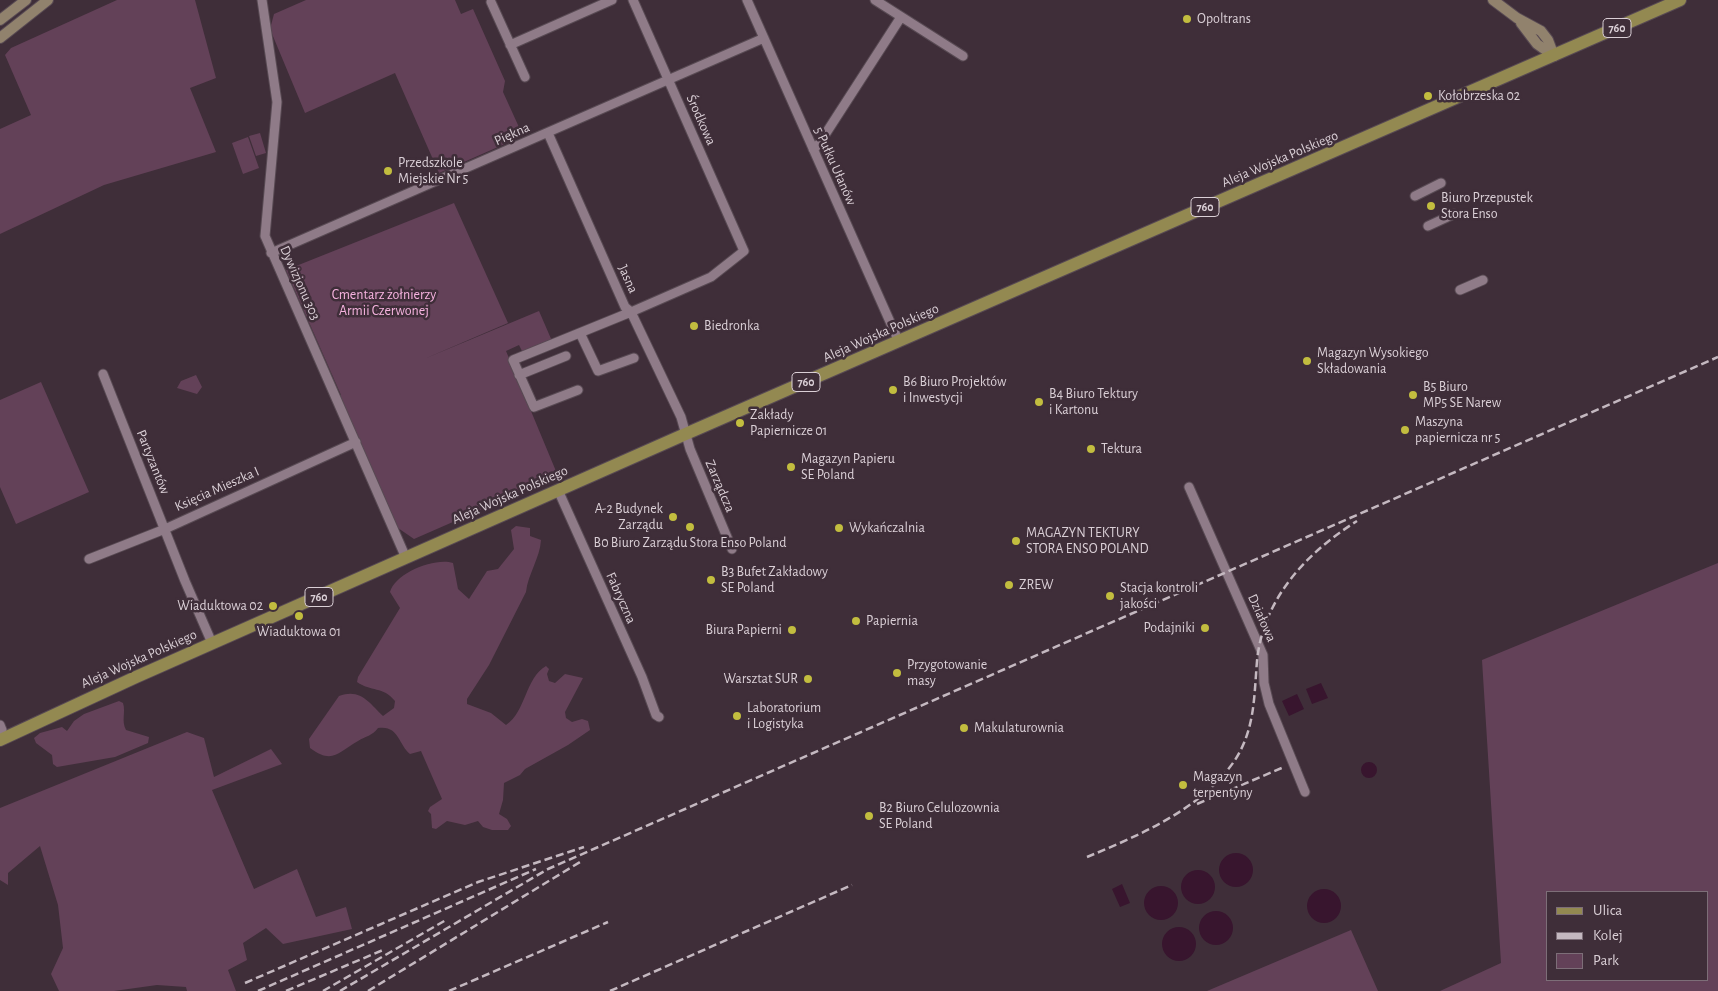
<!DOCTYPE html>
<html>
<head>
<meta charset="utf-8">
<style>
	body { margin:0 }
	#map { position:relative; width:1718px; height:991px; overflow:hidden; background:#3f2e39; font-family:"Alegreya Sans",sans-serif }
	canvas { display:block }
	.legend { position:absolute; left:1546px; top:891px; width:162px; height:90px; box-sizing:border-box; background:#3f2e39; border:1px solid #7d6e78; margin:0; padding:6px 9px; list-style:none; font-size:15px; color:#dacfd6 }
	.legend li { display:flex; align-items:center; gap:10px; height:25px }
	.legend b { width:25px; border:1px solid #7d6e78 }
</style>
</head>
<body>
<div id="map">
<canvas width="1718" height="991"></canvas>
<ul class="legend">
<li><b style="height:6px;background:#938951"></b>Ulica</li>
<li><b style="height:6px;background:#c4b8c0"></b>Kolej</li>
<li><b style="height:14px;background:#634158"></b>Park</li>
</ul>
</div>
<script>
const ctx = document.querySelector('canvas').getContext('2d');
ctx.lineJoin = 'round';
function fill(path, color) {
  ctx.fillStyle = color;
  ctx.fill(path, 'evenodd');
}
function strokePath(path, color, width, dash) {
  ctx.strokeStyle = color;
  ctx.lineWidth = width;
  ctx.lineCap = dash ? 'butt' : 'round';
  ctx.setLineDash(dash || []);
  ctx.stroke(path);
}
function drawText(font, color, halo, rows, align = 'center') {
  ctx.font = font + ' "Alegreya Sans",sans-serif';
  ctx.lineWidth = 5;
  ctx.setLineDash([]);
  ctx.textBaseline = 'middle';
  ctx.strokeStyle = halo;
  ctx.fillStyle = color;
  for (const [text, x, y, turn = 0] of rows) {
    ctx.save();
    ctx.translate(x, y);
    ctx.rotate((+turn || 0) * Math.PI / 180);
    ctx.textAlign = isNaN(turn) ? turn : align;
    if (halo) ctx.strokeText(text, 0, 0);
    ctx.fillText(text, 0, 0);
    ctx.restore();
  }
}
const green = new Path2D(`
	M117,0H195L216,78L190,88L216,152L104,185L0,234V129L31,115L5,55L11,48Z
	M306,0H455L461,14L473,9L505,81L503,92L523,136L439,173L395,73L305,113L270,29L274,14Z
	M260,133L266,153L256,156L249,136Z
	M248,137L259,168L243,174L232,143Z
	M454,203L508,323L424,359L539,311L552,341L523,353L519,345L506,351L558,476L414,539L398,528L339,396L341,395L286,270Z
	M196,375L202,387L197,394L177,388L181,381Z
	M41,382L89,492L16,524L0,487V400Z
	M516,526L530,528V536L541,540C540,558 528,574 526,592L489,665L467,699V704L491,713L506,725C526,712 525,678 546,666L549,669L547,674L549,681L555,683L565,674L583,678L565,712L566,718L572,722L582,719L588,721L590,730L568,745L525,769L520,775L504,783L503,800L499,814L507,819L511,826L508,830H492L483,827L478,821L465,825L447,821L436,829L432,828L431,814L428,811L430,807L442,799L421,751L410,754C398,744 399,725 378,728C372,736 366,736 358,741C338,752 333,765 310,748L309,739L339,696C361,688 369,703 383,716L394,708L395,701C383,686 371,692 357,682L358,677L400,608L390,592C395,573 435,557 453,563L458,589L469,599L487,571L498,569L514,549L511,530Z
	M1718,563V991H1440L1501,963L1482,660ZM1547,892H1707V980H1547Z
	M119,701L123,703C126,713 121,720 126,730L149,737L148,743L115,757L57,767L53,764L52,755L36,743L34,738L40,733L62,727L67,731L74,721L84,714Z
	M187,732L204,738L214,777L271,749L282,764L212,790L254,889L297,869L316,917L346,907L352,929L283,944L266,928L243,943L247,960L228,970L236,991H187L186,987L157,985L114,991H59L51,974L63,948L58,905L40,846L8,873V885L0,880V808Z
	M1351,930L1378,991H1207Z`);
const water = new Path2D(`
	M1321,683L1328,698L1312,704L1306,689Z
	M1297,694L1304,709L1289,716L1282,701Z
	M1361 770a8 8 0 1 1 16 0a8 8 0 1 1-16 0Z
	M1219 870a17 17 0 1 1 34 0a17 17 0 1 1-34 0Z
	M1181 887a17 17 0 1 1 34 0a17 17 0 1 1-34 0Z
	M1122,884L1130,903L1120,907L1112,889Z
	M1144 903a17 17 0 1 1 34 0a17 17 0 1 1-34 0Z
	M1307 906a17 17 0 1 1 34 0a17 17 0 1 1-34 0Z
	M1199 928a17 17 0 1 1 34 0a17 17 0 1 1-34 0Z
	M1162 944a17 17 0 1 1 34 0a17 17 0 1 1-34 0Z`);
const street = new Path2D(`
	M262,0L277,102L265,236L406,558
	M747,0L899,342
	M875,0L963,56
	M491,2L525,77
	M510,45L612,0
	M548,133L625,307L631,312L681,417L690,449L732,549
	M813,149L819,144L901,17
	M1415,196L1441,183
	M1428,226L1454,214
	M271,253L764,38
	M1460,290L1483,280
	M580,333L598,371L634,358
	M103,374L185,581L212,643
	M519,375L566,356
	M578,390L534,407L513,360L631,312L711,277L744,251L633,0
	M1189,487L1263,655L1264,683L1269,704L1305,792
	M558,490L642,677L656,715L659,717
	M89,559L165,529L356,442
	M0,725L2,730`);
const secondary = new Path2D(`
	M1493,0L1517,18L1541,31L1548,40L1554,56
	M0,20L26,0
	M1521,23L1537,44L1554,56
	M0,38L48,0`);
const primary = new Path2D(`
	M0,740L136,677L681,436L1680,0`);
const rail = new Path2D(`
	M1197,804L1284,767
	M1087,857C1140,835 1202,809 1235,760C1255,729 1254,697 1257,661C1263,599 1306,553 1357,521
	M245,983L478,882L584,847
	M258,991L536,869
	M286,991L383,950
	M323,991L446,920
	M340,991L548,869L1718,357
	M368,991L580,862
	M449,991L608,922
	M610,991L852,885`);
const markers = [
	[1187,19,5,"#c2bd3f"],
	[1428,96,5,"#c2bd3f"],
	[388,171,5,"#c2bd3f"],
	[1431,206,5,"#c2bd3f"],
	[694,326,5,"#c2bd3f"],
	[1307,361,5,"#c2bd3f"],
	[893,390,5,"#c2bd3f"],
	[1413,395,5,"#c2bd3f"],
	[1039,402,5,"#c2bd3f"],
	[740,423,5,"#c2bd3f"],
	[1405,430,5,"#c2bd3f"],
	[1091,449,5,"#c2bd3f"],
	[791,467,5,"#c2bd3f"],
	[673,517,5,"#c2bd3f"],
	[690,527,5,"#c2bd3f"],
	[839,528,5,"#c2bd3f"],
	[1016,541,5,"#c2bd3f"],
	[711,580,5,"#c2bd3f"],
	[1009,585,5,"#c2bd3f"],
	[1110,596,5,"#c2bd3f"],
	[273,606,5,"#c2bd3f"],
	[299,616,5,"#c2bd3f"],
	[856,621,5,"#c2bd3f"],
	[1205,628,5,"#c2bd3f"],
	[792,630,5,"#c2bd3f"],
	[897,673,5,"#c2bd3f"],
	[808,679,5,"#c2bd3f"],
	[737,716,5,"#c2bd3f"],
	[964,728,5,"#c2bd3f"],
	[1183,785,5,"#c2bd3f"],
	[869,816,5,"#c2bd3f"]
];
const shields = [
	[1617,28,28],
	[1205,207,28],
	[806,382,28],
	[319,597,28]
];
const shieldNames = [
	["760",1617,28],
	["760",1205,207],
	["760",806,382],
	["760",319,597]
];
const poiNames = [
	["Opoltrans",1197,19],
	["Kołobrzeska 02",1438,96],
	["Przedszkole",398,163],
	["Miejskie Nr 5",398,179],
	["Biuro Przepustek",1441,198],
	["Stora Enso",1441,214],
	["Biedronka",704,326],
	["Magazyn Wysokiego",1317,353],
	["Składowania",1317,369],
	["B6 Biuro Projektów",903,382],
	["i Inwestycji",903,398],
	["B5 Biuro",1423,387],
	["MP5 SE Narew",1423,403],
	["B4 Biuro Tektury",1049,394],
	["i Kartonu",1049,410],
	["Zakłady",750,415],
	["Papiernicze 01",750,431],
	["Maszyna",1415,422],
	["papiernicza nr 5",1415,438],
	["Tektura",1101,449],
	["Magazyn Papieru",801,459],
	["SE Poland",801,475],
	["A-2 Budynek",663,509,"right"],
	["Zarządu",663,525,"right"],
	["Wykańczalnia",849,528],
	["MAGAZYN TEKTURY",1026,533],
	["STORA ENSO POLAND",1026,549],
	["B0 Biuro Zarządu Stora Enso Poland",690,543,"center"],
	["B3 Bufet Zakładowy",721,572],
	["SE Poland",721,588],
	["ZREW",1019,585],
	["Stacja kontroli",1120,588],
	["jakości",1120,604],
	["Wiaduktowa 02",263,606,"right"],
	["Papiernia",866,621],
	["Podajniki",1195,628,"right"],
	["Biura Papierni",782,630,"right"],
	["Wiaduktowa 01",299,632,"center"],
	["Przygotowanie",907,665],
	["masy",907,681],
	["Warsztat SUR",798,679,"right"],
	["Laboratorium",747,708],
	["i Logistyka",747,724],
	["Makulaturownia",974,728],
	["Magazyn",1193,777],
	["terpentyny",1193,793],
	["B2 Biuro Celulozownia",879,808],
	["SE Poland",879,824]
];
const streetNames = [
	["Środkowa",701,120,66],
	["Piękna",512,134,-24],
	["Aleja Wojska Polskiego",1280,159,-23],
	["5 Pułku Ułanów",835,166,66],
	["Jasna",628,279,66],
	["Dywizjonu 303",300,283,66],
	["Aleja Wojska Polskiego",881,333,-24],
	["Partyzantów",153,462,68],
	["Zarządcza",720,486,67],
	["Księcia Mieszka I",217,489,-24],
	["Aleja Wojska Polskiego",510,495,-24],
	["Fabryczna",621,598,66],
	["Działowa",1262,618,66],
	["Aleja Wojska Polskiego",139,659,-24]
];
const parkNames = [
	["Cmentarz żołnierzy",384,295],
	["Armii Czerwonej",384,311]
];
fill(green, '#634158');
fill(water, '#38152e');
strokePath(street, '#584a53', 11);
strokePath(secondary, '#584a53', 12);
strokePath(primary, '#584a53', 14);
strokePath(street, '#8f7b88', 9);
strokePath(secondary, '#91826d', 10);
strokePath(primary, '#938951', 12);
strokePath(rail, '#c4b8c0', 2.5, [8, 4]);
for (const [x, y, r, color] of markers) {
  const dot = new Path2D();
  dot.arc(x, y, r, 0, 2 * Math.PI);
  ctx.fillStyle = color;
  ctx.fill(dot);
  strokePath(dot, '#3f2e39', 2);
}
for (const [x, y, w] of shields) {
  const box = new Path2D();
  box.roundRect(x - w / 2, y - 9.5, w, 19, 4);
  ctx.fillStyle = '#3f2e39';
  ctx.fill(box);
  strokePath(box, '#dacfd6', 1);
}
drawText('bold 12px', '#dacfd6', null, shieldNames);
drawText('14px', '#dacfd6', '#3f2e39', poiNames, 'left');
drawText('14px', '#dacfd6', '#3f2e39', streetNames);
drawText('14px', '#f6b3df', '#3f2e39', parkNames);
</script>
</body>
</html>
